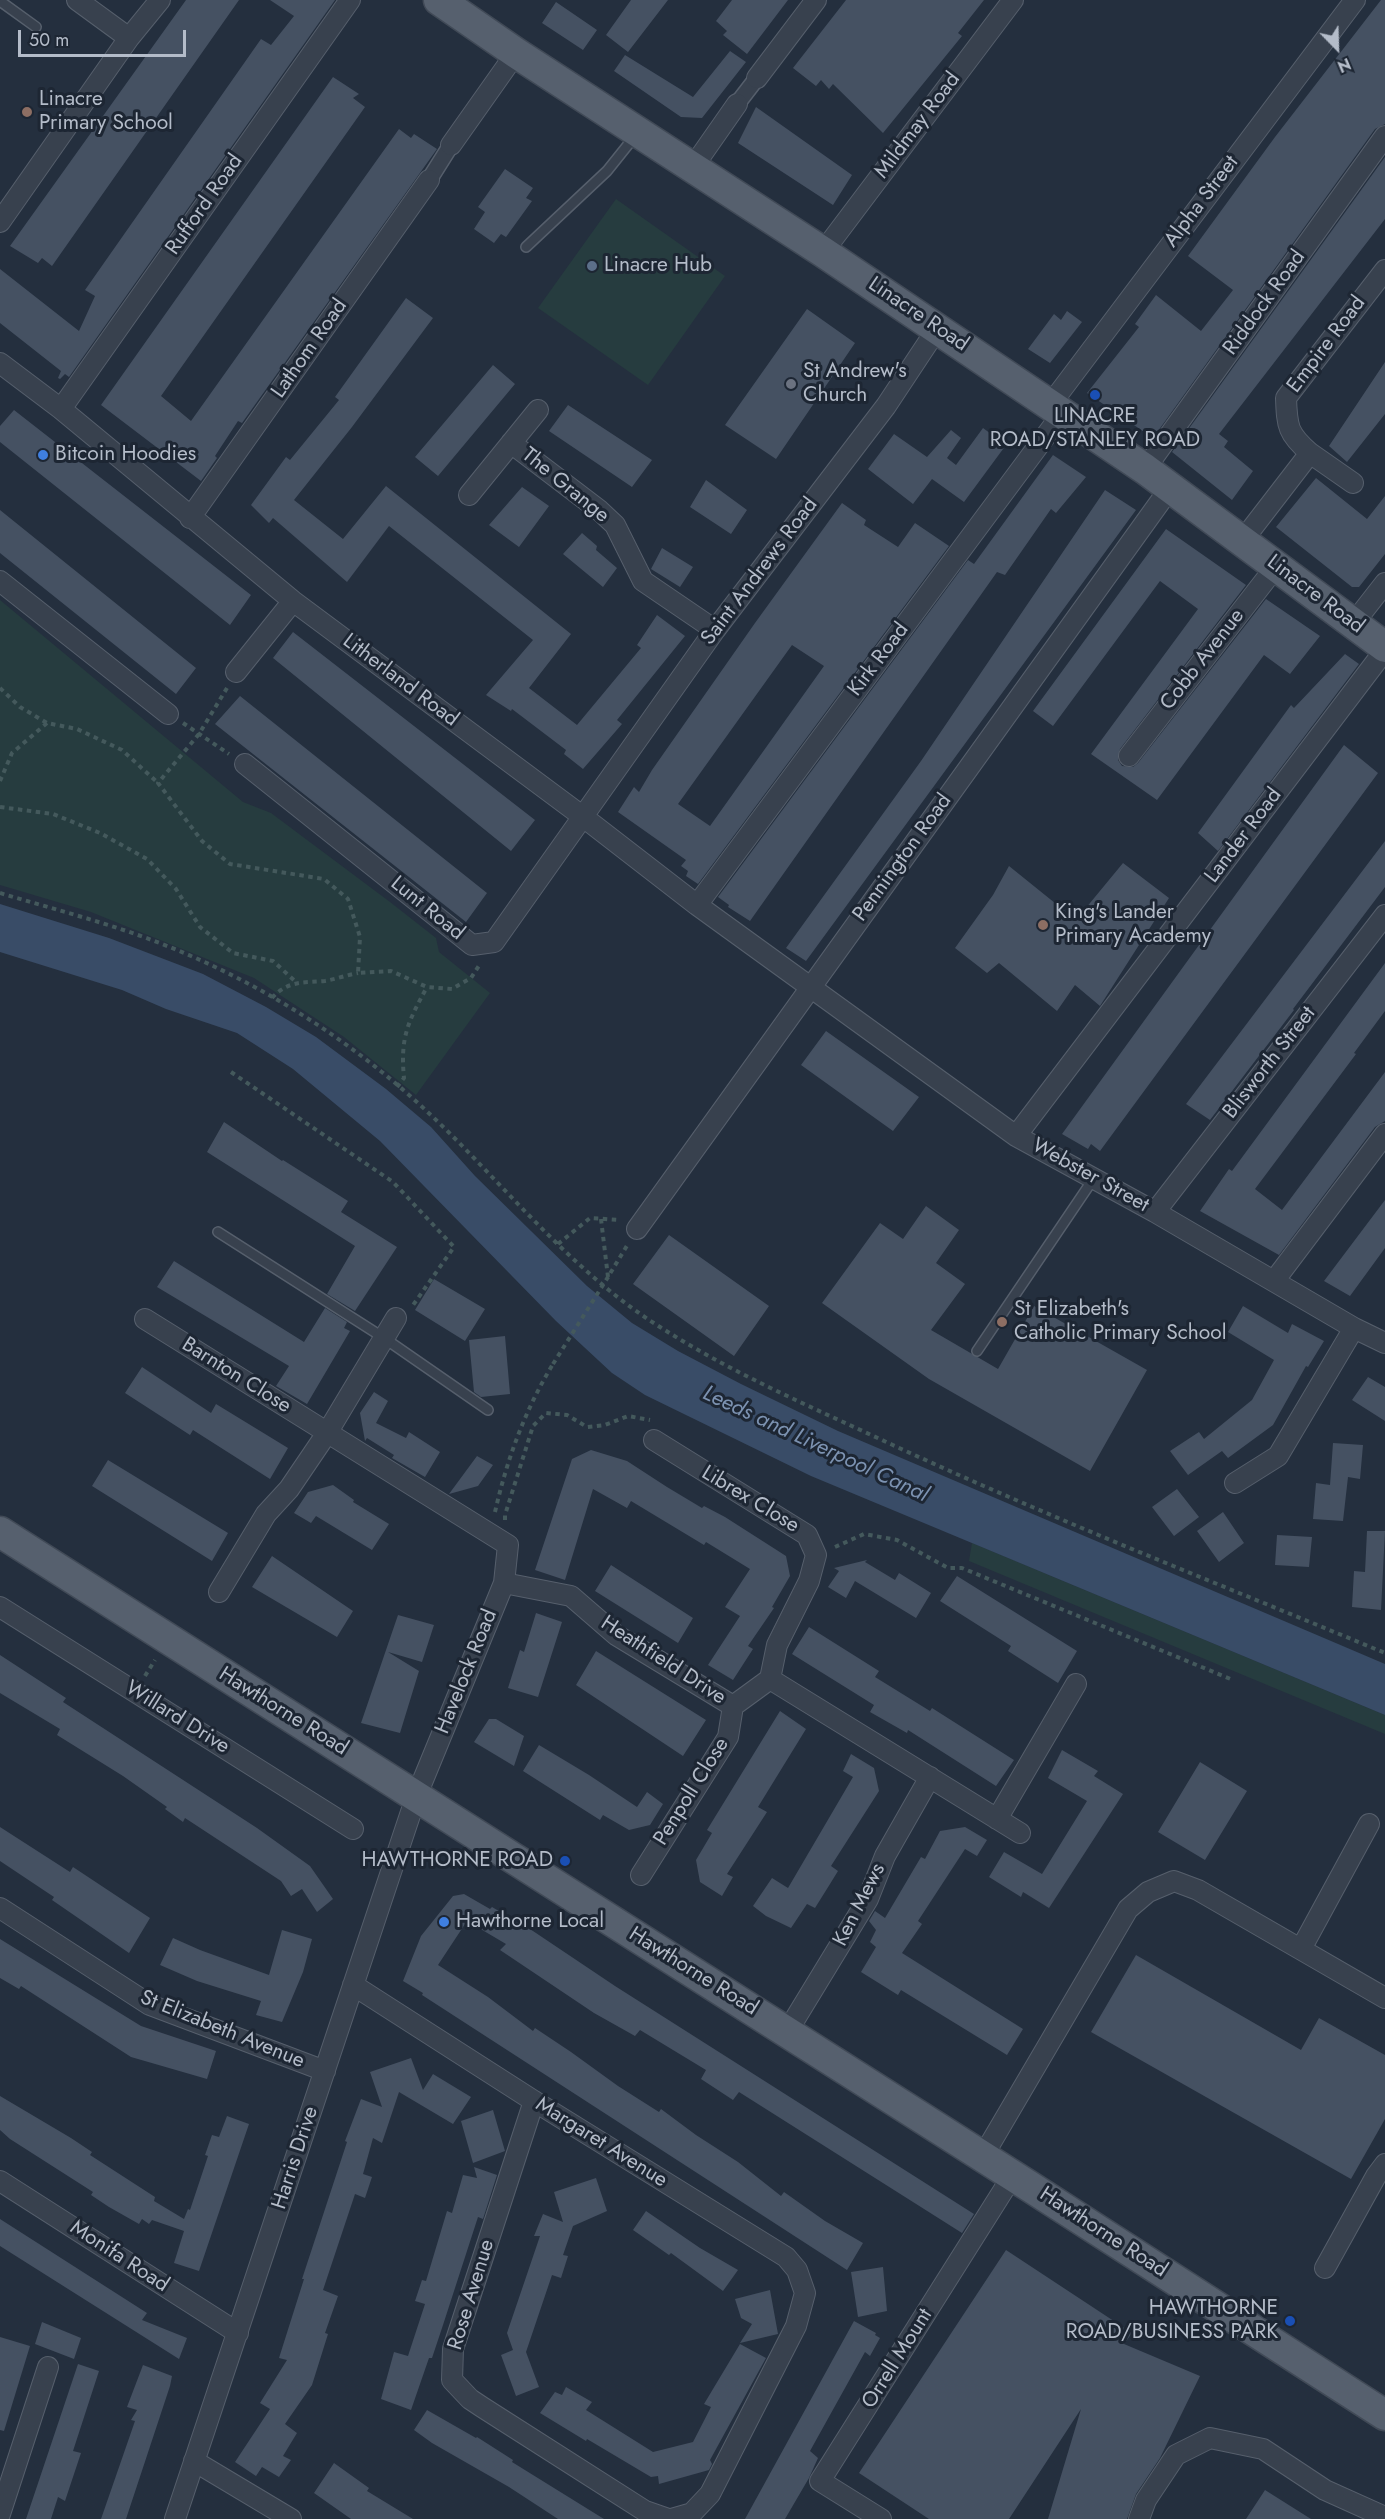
<!DOCTYPE html>
<html>
<head>
<meta charset="utf-8">
<style>
	body { margin:0 }
	#map { position:relative; width:1385px; height:2519px; overflow:hidden; background:#242f3e; font-family:Jost,sans-serif }
	canvas { display:block }
	.north { position:absolute; left:1307px; top:18px; width:60px; height:60px; -webkit-text-stroke:4px #1d2633; paint-order:stroke; rotate:157deg; font-size:16px; font-weight:700; line-height:24px; text-align:center; color:#b4bcc9 }
	.north::after { content:''; display:block; margin:auto; width:21px; height:27px; background:#b4bcc9; clip-path:polygon(50% 0,100% 100%,50% 72%,0 100%) }
	.scale { position:absolute; left:18px; top:30px; width:168px; height:27px; box-sizing:border-box; border:3px solid #b4bcc9; border-top:0; padding-left:8px; font-size:18px; line-height:21px; white-space:nowrap; color:#b4bcc9; -webkit-text-stroke:4px #1d2633; paint-order:stroke }
</style>
</head>
<body>
<div id="map">
<canvas width="1385" height="2519"></canvas>
<div class="north">N</div>
<div class="scale">50 m</div>
</div>
<script>
const ctx = document.querySelector('canvas').getContext('2d');
ctx.lineJoin = 'round';
function fill(path, color) {
  ctx.fillStyle = color;
  ctx.fill(path, 'evenodd');
}
function strokePath(path, color, width, dash) {
  ctx.strokeStyle = color;
  ctx.lineWidth = width;
  ctx.lineCap = dash ? 'butt' : 'round';
  ctx.setLineDash(dash || []);
  ctx.stroke(path);
}
function drawText(font, color, halo, rows, align = 'center') {
  ctx.font = font + ' Jost,sans-serif';
  ctx.lineWidth = 6;
  ctx.setLineDash([]);
  ctx.textBaseline = 'middle';
  ctx.strokeStyle = halo;
  ctx.fillStyle = color;
  for (const [text, x, y, turn = 0] of rows) {
    ctx.save();
    ctx.translate(x, y);
    ctx.rotate((+turn || 0) * Math.PI / 180);
    ctx.textAlign = isNaN(turn) ? turn : align;
    if (halo) ctx.strokeText(text, 0, 0);
    ctx.fillText(text, 0, 0);
    ctx.restore();
  }
}
const green = new Path2D(`
	M616,199L725,276L648,385L538,308Z
	M0,600L243,802L271,813L390,902L436,938L439,952L490,993L416,1095L344,1037L254,978L91,912L0,885Z
	M972,1543L1385,1715V1734L969,1561Z`);
const water = new Path2D(`
	M0,904L109,938L203,974L266,1007L316,1037L386,1089L431,1127L475,1176L587,1286L632,1323L678,1351L741,1384L838,1431L1385,1664V1715L811,1476L645,1395L612,1373L556,1321L380,1141L293,1069L237,1033L166,1009L122,990L0,952Z`);
const building = new Path2D(`
	M186,0H239L52,266L42,258L38,263L10,246Z
	M270,0H335L69,377L65,374L60,379L58,378L61,371L0,323V269L79,331L95,296L85,290L261,39L271,45L294,16Z
	M631,0H668L628,52L606,35Z
	M732,0H788L747,54L723,35L727,31L716,21Z
	M846,0H984L958,33L962,36L883,133L833,84L829,89L821,80L816,86L793,68Z
	M1381,0H1385V124L1375,129L1153,438L1087,393L1139,327L1135,324L1156,295L1201,331L1233,290L1188,256L1275,137Z
	M556,2L597,30L583,50L542,23Z
	M730,51L746,62L702,118L681,117L614,71L625,55L693,97Z
	M333,77L359,94L353,98L365,107L161,396L191,421L399,129L411,138L414,134L437,149L242,423L238,421L215,456L217,458L201,481L101,405Z
	M756,107L852,175L833,205L738,143Z
	M1385,157V219L1219,434L1228,441L1224,447L1253,471L1232,500L1172,452Z
	M505,169L533,188L526,198L532,201L506,237L501,234L494,243L474,229L485,212L478,207Z
	M406,298L433,318L352,427L294,500L343,539L386,486L571,634L529,688L577,725L641,648L637,645L657,615L685,636L617,720L622,724L583,769L564,754L566,750L512,709L511,711L486,695L533,640L389,526L347,582L273,518L269,523L251,505L286,457L290,460L339,400L335,397Z
	M807,309L855,343L776,459L725,425Z
	M1067,311L1082,322L1050,363L1028,349L1054,314L1061,320Z
	M1385,362V414L1347,462L1329,446Z
	M493,365L515,384L438,476L415,457Z
	M568,405L652,460L632,487L549,431Z
	M14,410L251,595L230,625L0,442V426Z
	M983,428L1006,445L964,502L932,479L913,504L868,469L894,434L927,457L951,430L961,438L947,458L956,465Z
	M1053,455L1086,477L1056,513L1051,509L1005,575L997,572L750,921L728,907L729,905L718,897L968,560L974,564Z
	M1316,478L1367,519L1385,496V554L1359,587H1352L1276,527Z
	M706,480L747,510L731,534L690,507Z
	M522,487L549,506L519,547L489,525Z
	M1105,490L1136,510L806,961L786,948L921,761Z
	M842,503L866,520L864,525L898,547L915,523L949,546L698,884L686,876L688,871L681,866L686,860L618,812L634,787L639,792L652,770L755,623ZM792,645L824,666L710,826L678,804Z
	M0,510L196,668L176,694L0,553Z
	M1166,529L1246,585L1120,749L1118,760L1122,766L1133,767L1138,763L1266,599L1320,636L1290,674L1264,655L1157,800L1091,754L1198,609L1160,581L1053,726L1033,711Z
	M582,533L597,546L596,550L617,568L603,587L563,554Z
	M662,548L693,567L680,587L651,569Z
	M293,632L535,820L511,851L273,658Z
	M1345,654L1359,664L1218,851L1198,833L1291,705L1294,708Z
	M240,696L487,893L466,922L215,724Z
	M1344,745L1378,773L1100,1151L1091,1144L1088,1149L1062,1134Z
	M1385,841V887L1293,1009L1294,1010L1210,1120L1186,1104Z
	M1123,863L1169,898L1100,1006L1075,985L1057,1011L999,963L987,973L955,948L993,895L1009,866L1076,920Z
	M1385,963V1011L1354,1053L1356,1054L1255,1189L1282,1210L1385,1072V1121L1375,1127L1279,1255L1200,1211L1229,1169L1232,1171Z
	M826,1031L919,1097L893,1131L801,1065Z
	M224,1122L282,1161L283,1160L348,1201L341,1212L397,1247L355,1311L327,1294L355,1246L207,1152Z
	M1385,1200V1248L1350,1296L1324,1281Z
	M926,1206L959,1230L936,1263L965,1284L931,1330L998,1369L1034,1306L1147,1370L1090,1471L929,1379L822,1303L880,1223L903,1239Z
	M669,1235L769,1306L734,1356L633,1284Z
	M174,1261L304,1342L325,1308L347,1322L344,1328L350,1331L307,1404L276,1386L289,1366L157,1287Z
	M434,1279L485,1309L465,1341L415,1310Z
	M1243,1306L1288,1333L1292,1324L1324,1341L1308,1367L1306,1366L1273,1425L1228,1458L1222,1451L1188,1475L1170,1451L1199,1432L1204,1439L1252,1400L1274,1360L1228,1332Z
	M505,1336L510,1394L481,1397L474,1392L469,1340Z
	M142,1367L211,1413L216,1404L288,1448L270,1479L193,1430L190,1435L125,1393Z
	M1368,1377L1385,1387V1421L1352,1400Z
	M374,1392L388,1401L376,1423L406,1438L409,1432L440,1452L425,1477L392,1458L394,1455L367,1438L365,1441L360,1413Z
	M1333,1443L1363,1445L1360,1479L1348,1477L1343,1521L1313,1519L1316,1483L1330,1485Z
	M591,1450L627,1461L667,1487L702,1508L704,1506L725,1517L786,1556L790,1576L772,1607L774,1608L748,1646L753,1649L733,1680L708,1665L740,1616L725,1607L750,1569L706,1542L704,1545L631,1501L627,1508L593,1489L565,1580L535,1570L572,1459Z
	M477,1456L493,1465L478,1486L449,1494Z
	M108,1460L228,1533L212,1561L92,1486Z
	M333,1485L354,1500L353,1502L389,1524L372,1550L316,1516L311,1523L294,1513L308,1492Z
	M1177,1489L1199,1517L1174,1536L1152,1507Z
	M1223,1512L1244,1543L1219,1562L1197,1531Z
	M1367,1531H1385L1381,1610L1352,1607L1354,1571L1365,1572Z
	M1277,1535L1312,1537L1309,1567L1275,1565Z
	M272,1556L353,1611L337,1637L252,1587Z
	M867,1560L865,1562L895,1580L899,1573L931,1593L916,1618L855,1581L846,1598L828,1587L839,1571L834,1568Z
	M611,1565L693,1618L678,1643L595,1591Z
	M957,1576L1077,1651L1058,1683L1008,1651L1011,1646L940,1601Z
	M536,1613L562,1622L538,1697L508,1688L520,1650L524,1652Z
	M398,1615L434,1625L422,1662L388,1652L419,1671L400,1733L361,1723Z
	M809,1627L879,1671L875,1677L930,1711L932,1708L1014,1760L996,1786L908,1730L907,1733L870,1712L874,1705L792,1654Z
	M596,1651L706,1720L683,1756L576,1685Z
	M0,1655L66,1698L63,1702L257,1828L310,1866L333,1899L317,1912L302,1889L291,1896L281,1881L185,1818L183,1822L165,1809L167,1807L123,1776L57,1735L60,1729L0,1693Z
	M780,1711L806,1729L758,1807L767,1812L727,1874L733,1877L722,1896L700,1882L696,1860L712,1833L707,1830Z
	M489,1719H496L524,1736L514,1766L474,1742Z
	M539,1745L589,1775L637,1807L647,1792L663,1804L650,1825L629,1830L603,1815L600,1820L523,1771Z
	M1062,1750L1098,1771L1094,1776L1123,1794L1049,1908L1023,1892L1021,1897L989,1877L1004,1852L1042,1874L1087,1801L1048,1778Z
	M851,1754L874,1768L879,1791L831,1866L838,1871L830,1884L815,1908L807,1904L791,1928L766,1916L753,1906L772,1878L788,1888L853,1777L843,1771Z
	M1200,1762L1247,1791L1205,1860L1158,1832Z
	M0,1827L70,1872L73,1867L150,1918L129,1953L52,1900L54,1897L0,1861Z
	M965,1827L987,1840L977,1856L965,1849L918,1921L922,1924L902,1953L1023,2029L1007,2055L901,1990L898,1995L861,1972L876,1947L870,1942L876,1930L869,1921L875,1911L885,1918L921,1857L925,1859L940,1831Z
	M464,1894L490,1909L492,1907L533,1931L615,1986L974,2214L962,2233L739,2092L733,2100L701,2079L706,2070L640,2030L635,2036L594,2013L500,1950L506,1944L467,1921L438,1965L488,1997L533,2031L535,2028L571,2052L618,2086L659,2112L661,2109L696,2135L738,2162L781,2196L784,2192L825,2221L863,2243L847,2270L422,1995L423,1993L403,1981L421,1936L453,1896Z
	M282,1930L312,1939L303,1972L282,2022L256,2015L261,2001L197,1981L160,1965L173,1938L200,1950L269,1975Z
	M0,1939L141,2026L216,2051L207,2079L131,2057L21,1986L19,1989L0,1978Z
	M1136,1955L1301,2050L1319,2018L1385,2055V2119L1351,2179L1091,2032Z
	M411,2058L423,2090L433,2074L471,2097L453,2124L399,2092L382,2143L373,2138L363,2174L372,2177L365,2198L355,2194L323,2290L338,2296L325,2333L328,2334L312,2385L285,2424L297,2433L283,2456L291,2460L279,2477L262,2467L256,2476L235,2462L270,2409L260,2403L287,2360L279,2358L304,2279H302L347,2142L345,2141L361,2099L382,2107L370,2072Z
	M0,2096L71,2138L92,2152L90,2155L155,2197L154,2201L184,2219L188,2209L190,2210L208,2156L205,2155L212,2135L219,2137L227,2116L249,2124L199,2271L174,2263L184,2231L152,2220L149,2224L142,2219L139,2224L109,2207L91,2195L93,2192L10,2139L0,2130Z
	M493,2110L505,2151L473,2163L461,2121Z
	M474,2167L497,2175L483,2219L478,2217L443,2325L432,2358H429L411,2410L381,2399L394,2352L408,2356L425,2304L415,2301L422,2280L426,2281L447,2211L452,2213L463,2175L477,2178Z
	M596,2178L607,2211L573,2226L563,2255L568,2256L561,2278L552,2275L526,2352L539,2387L516,2396L501,2355L513,2350L507,2333L540,2236H534L543,2214L563,2222L554,2192Z
	M646,2211L700,2248L738,2270L723,2291L671,2253L669,2255L633,2230Z
	M0,2219L147,2313L142,2320L187,2338L179,2359L0,2246Z
	M1006,2250L1132,2333L1124,2344L1200,2376L1160,2458L1136,2494L1127,2519H1048L1081,2409L1009,2519H929L859,2473Z
	M883,2267L887,2311L858,2317L851,2272Z
	M770,2290L778,2334L740,2343L752,2324L741,2318L735,2299Z
	M854,2321L876,2333L875,2335L880,2338L870,2356L865,2352L810,2451L818,2458L809,2478L785,2519H745Z
	M42,2322L81,2338L74,2359L35,2344Z
	M0,2337L30,2346L4,2431L0,2430Z
	M740,2344L766,2358L710,2460L712,2464L709,2470L659,2484L658,2476L651,2477L587,2439L586,2441L540,2413L555,2392L562,2395L566,2387L592,2402L586,2410L653,2452L693,2442L711,2407L704,2404Z
	M78,2364L99,2371L73,2451L81,2453L65,2501L58,2497L51,2519H26Z
	M143,2365L172,2376L170,2386L126,2519H101L135,2421L131,2420L137,2410L127,2407Z
	M427,2410L476,2438L477,2437L513,2460L512,2462L604,2519H558L509,2487L432,2443L414,2430Z
	M334,2463L369,2488L367,2491L413,2519H351L314,2493Z
	M1265,2490L1311,2519H1246Z`);
const path = new Path2D(`
	M0,688L20,707L47,723L77,729L122,750L158,783
	M227,688L199,734L158,783L202,841L230,864L324,879L348,899L360,937L358,973L391,971L427,987L452,989L471,978L480,964
	M183,723L229,754
	M0,781L12,753L47,723
	M0,807L53,814L100,833L147,859L176,889L200,927L233,953L273,961L296,982
	M0,893C46,907 93,919 138,935C242,972 338,1030 419,1104C500,1178 566,1268 660,1327C730,1372 807,1405 882,1440C1047,1517 1217,1583 1385,1653
	M272,998C288,980 304,983 325,981C336,979 347,975 358,973
	M231,1072L393,1182L454,1247L411,1308
	M397,1087L404,1078C400,1037 408,1022 427,987
	M601,1219L608,1277L628,1244
	M558,1244L590,1218L620,1220
	M495,1512C507,1459 525,1410 553,1364
	M505,1520V1515L533,1426L546,1413L567,1415L587,1427L605,1425L628,1416L650,1420
	M835,1547L864,1534L897,1540L948,1568H962L1233,1680
	M145,1676L155,1660`);
const service = new Path2D(`
	M0,1L36,27
	M526,247L607,171L635,136
	M218,1232L384,1338L488,1410
	M977,1351L1094,1178`);
const pedestrian = new Path2D(`
	M737,104L757,78
	M429,180L451,145`);
const minor = new Path2D(`
	M77,0L129,38
	M757,78L816,0
	M451,145L516,53
	M693,167L737,104
	M0,222L129,38L160,0
	M823,252L1013,0
	M0,363L61,409L293,601L582,816L697,905L1016,1136L1155,1212L1354,1328L1385,1343
	M1050,405L1355,0
	M61,409L350,0
	M511,443L599,510L615,525L643,581L715,630
	M1310,453L1353,483
	M1145,469L1385,136
	M469,495L538,410
	M190,518L429,180
	M1243,540L1310,453C1288,434 1287,427 1286,398L1385,270
	M0,581L168,714
	M1353,624L1385,583
	M236,672L293,601
	M1129,756L1277,565
	M245,764L472,945L494,942L715,630L886,406L937,329
	M697,905L1062,414
	M1016,1136L1385,650
	M1155,1212L1385,915
	M637,1229L1170,488
	M1274,1281L1385,1134
	M145,1319L508,1545L504,1583L416,1797L175,2519
	M654,1440L807,1535L816,1555L809,1581L777,1645L770,1679
	M1235,1483L1278,1456L1354,1328
	M504,1583L571,1596L616,1635L733,1706L770,1679L1020,1833
	M219,1592L266,1514L289,1489L327,1433L396,1318
	M0,1607L353,1829
	M997,1819L1076,1684
	M641,1875L728,1737L733,1706
	M0,1908L150,2005L325,2071
	M1301,1949L1369,1824
	M353,1985L534,2101L786,2257L797,2270L805,2293L796,2326L710,2494L692,2513L671,2519
	M787,2032L868,1899L885,1856L930,1777
	M534,2101L453,2349L452,2380L470,2399L482,2407L645,2511L668,2519
	M983,2156L1128,1909L1148,1892L1174,1881L1198,1890L1385,1998
	M0,2181L238,2333
	M1325,2268L1376,2176L1385,2164
	M194,2461L291,2519
	M0,2514L48,2367
	M881,2519L820,2481L1013,2175
	M1139,2519L1146,2500L1176,2455L1210,2438L1263,2449L1325,2490L1385,2517`);
const primary = new Path2D(`
	M439,0L516,53L823,252L1145,469L1385,647
	M0,1532L1029,2186L1385,2415`);
const pathBridge = new Path2D(`
	M553,1364L608,1277`);
const markers = [
	[27,112,6,"#8d6e63"],
	[592,266,6,"#5c6f8a"],
	[791,384,6,"#6b7280"],
	[1095,395,6,"#1a4fb4"],
	[43,455,6,"#3f7fe0"],
	[1043,925,6,"#8d6e63"],
	[1002,1322,6,"#8d6e63"],
	[565,1861,6,"#1a4fb4"],
	[444,1922,6,"#3f7fe0"],
	[1290,2321,6,"#1a4fb4"]
];
const poiNames = [
	["Linacre",39,100],
	["Primary School",39,124],
	["Linacre Hub",604,266],
	["St Andrew's",803,372],
	["Church",803,396],
	["LINACRE",1095,417,"center"],
	["ROAD/STANLEY ROAD",1095,441,"center"],
	["Bitcoin Hoodies",55,455],
	["King's Lander",1055,913],
	["Primary Academy",1055,937],
	["St Elizabeth's",1014,1310],
	["Catholic Primary School",1014,1334],
	["HAWTHORNE ROAD",553,1861,"right"],
	["Hawthorne Local",456,1922],
	["HAWTHORNE",1278,2309,"right"],
	["ROAD/BUSINESS PARK",1278,2333,"right"]
];
const streetNames = [
	["Mildmay Road",918,126,-53],
	["Alpha Street",1202,202,-53],
	["Rufford Road",205,205,-55],
	["Riddock Road",1265,303,-54],
	["Linacre Road",918,315,34],
	["Empire Road",1327,345,-53],
	["Lathom Road",310,349,-55],
	["The Grange",565,486,39],
	["Saint Andrews Road",760,572,-53],
	["Linacre Road",1315,595,37],
	["Kirk Road",879,660,-53],
	["Cobb Avenue",1203,660,-52],
	["Litherland Road",400,681,37],
	["Lander Road",1244,836,-53],
	["Pennington Road",903,858,-54],
	["Lunt Road",427,909,39],
	["Blisworth Street",1270,1063,-52],
	["Webster Street",1090,1176,29],
	["Barnton Close",236,1376,32],
	["Librex Close",750,1500,31],
	["Heathfield Drive",663,1661,33],
	["Havelock Road",467,1672,-68],
	["Hawthorne Road",283,1712,32],
	["Willard Drive",177,1718,32],
	["Penpoll Close",692,1792,-58],
	["Ken Mews",860,1905,-63],
	["Hawthorne Road",693,1972,32],
	["St Elizabeth Avenue",222,2030,22],
	["Margaret Avenue",601,2143,32],
	["Harris Drive",296,2158,-72],
	["Hawthorne Road",1103,2233,33],
	["Monifa Road",119,2257,33],
	["Rose Avenue",472,2295,-73],
	["Orrell Mount",898,2359,-58]
];
const waterNames = [
	["Leeds and Liverpool Canal",815,1445,25]
];
fill(green, '#263c3f');
fill(water, '#394c67');
fill(building, '#455162');
strokePath(service, '#565f6c', 12);
strokePath(pedestrian, '#565f6c', 18);
strokePath(minor, '#565f6c', 22);
strokePath(primary, '#414a57', 33);
strokePath(path, '#44595c', 4, [4.5, 4.5]);
strokePath(service, '#38414e', 9);
strokePath(pedestrian, '#38414e', 15);
strokePath(minor, '#38414e', 20);
strokePath(primary, '#56606e', 30);
strokePath(pathBridge, '#44595c', 4, [4.5, 4.5]);
for (const [x, y, r, color] of markers) {
  const dot = new Path2D();
  dot.arc(x, y, r, 0, 2 * Math.PI);
  ctx.fillStyle = color;
  ctx.fill(dot);
  strokePath(dot, '#1d2633', 2);
}
drawText('21px', '#b4bcc9', '#1d2633', poiNames, 'left');
drawText('21px', '#b4bcc9', '#1d2633', streetNames);
drawText('italic 22px', '#7c92b1', '#1d2633', waterNames);
</script>
</body>
</html>
